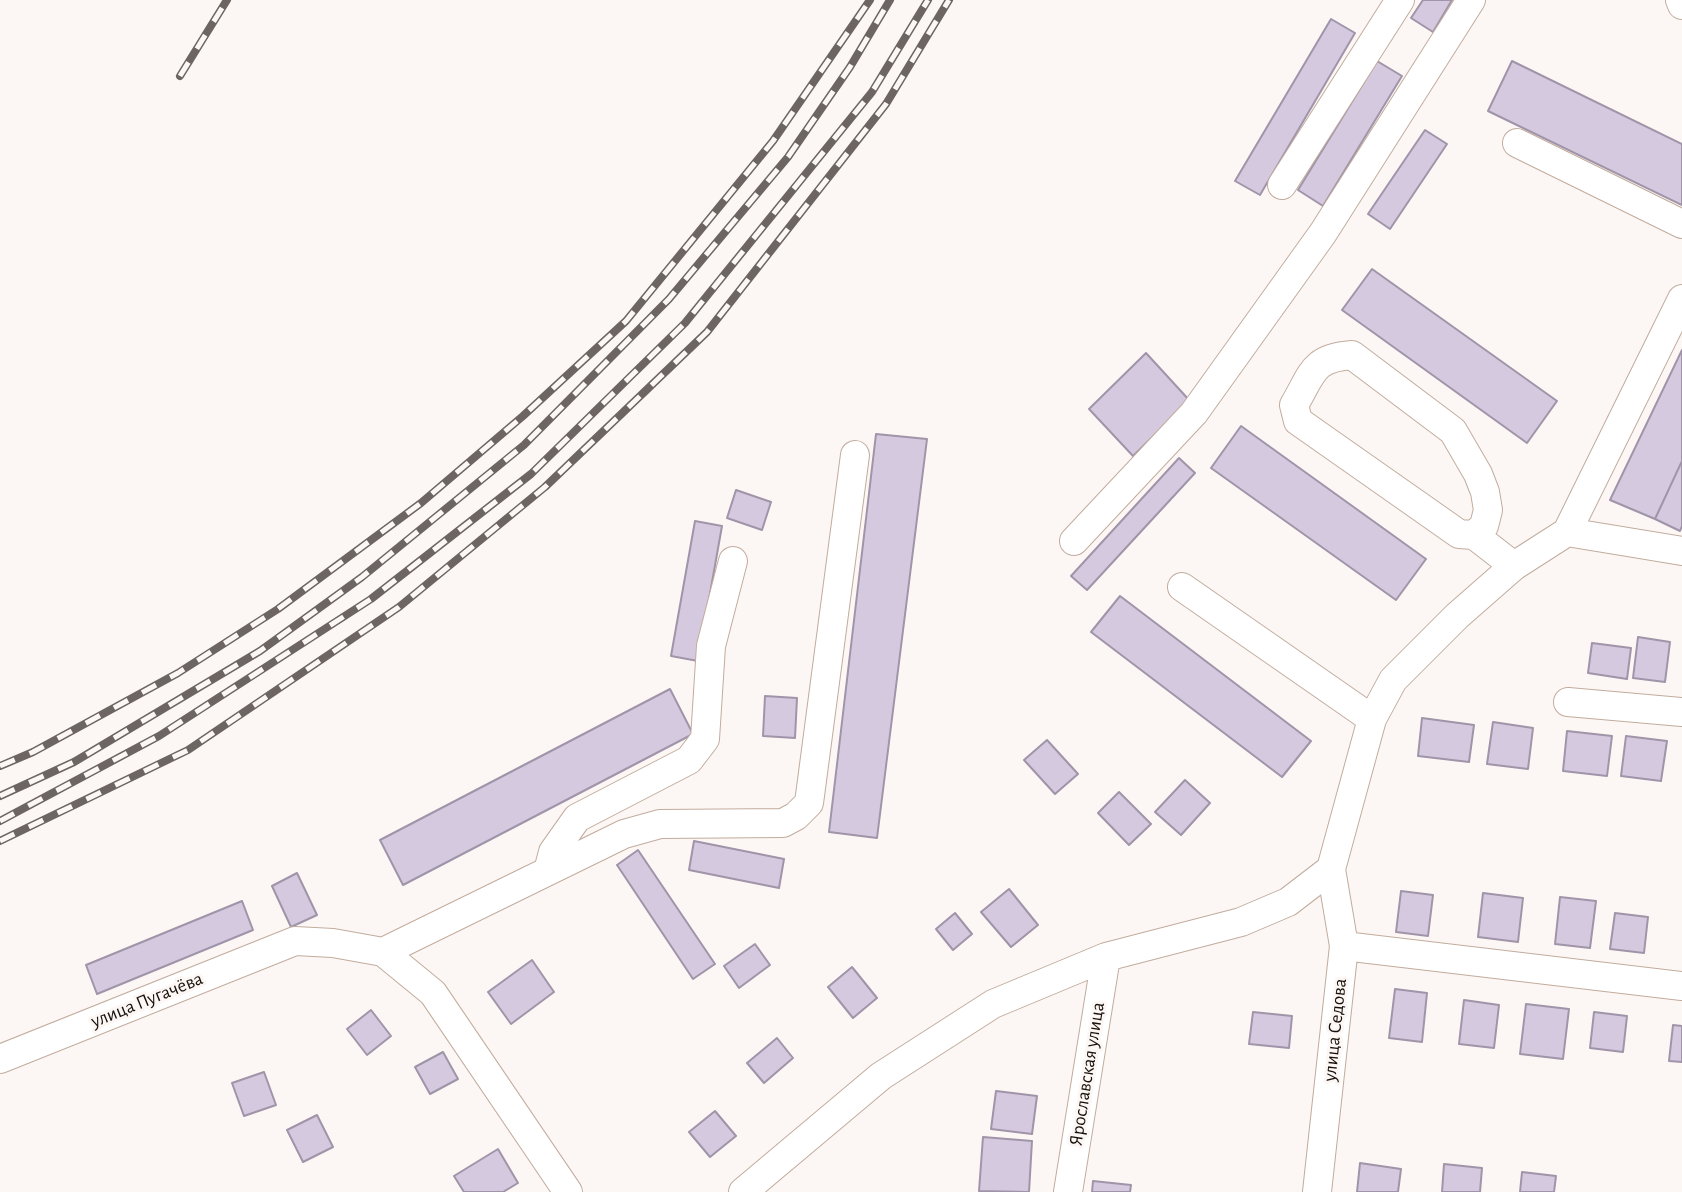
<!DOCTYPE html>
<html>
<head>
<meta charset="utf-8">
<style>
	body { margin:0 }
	canvas { display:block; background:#fcf7f4 }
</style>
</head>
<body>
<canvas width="1682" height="1192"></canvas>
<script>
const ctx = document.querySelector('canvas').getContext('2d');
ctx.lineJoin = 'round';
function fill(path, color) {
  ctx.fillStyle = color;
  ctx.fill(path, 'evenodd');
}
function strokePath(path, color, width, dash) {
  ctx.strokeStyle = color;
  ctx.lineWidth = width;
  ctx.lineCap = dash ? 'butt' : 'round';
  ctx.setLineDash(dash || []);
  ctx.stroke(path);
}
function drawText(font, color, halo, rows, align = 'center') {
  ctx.font = font + ' "Alegreya Sans",sans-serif';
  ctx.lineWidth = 6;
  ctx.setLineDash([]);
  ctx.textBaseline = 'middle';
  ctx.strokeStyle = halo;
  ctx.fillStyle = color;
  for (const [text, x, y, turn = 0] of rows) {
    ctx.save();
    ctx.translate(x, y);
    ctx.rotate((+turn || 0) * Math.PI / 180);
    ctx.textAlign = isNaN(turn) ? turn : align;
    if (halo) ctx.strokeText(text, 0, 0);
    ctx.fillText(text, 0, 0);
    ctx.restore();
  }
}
const building = new Path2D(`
	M1423,0H1452L1433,32L1411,18Z
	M1331,19L1355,33L1260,195L1235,181Z
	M1377,61L1402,76L1323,206L1298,190Z
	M1512,61L1682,144V205L1488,111Z
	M1425,130L1447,144L1390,229L1368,214Z
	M1372,269L1557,401L1527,443L1342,310Z
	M1682,350V461L1655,519L1610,500Z
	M1146,353L1190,401L1133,456L1089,409Z
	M1241,426L1426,559L1396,600L1211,468Z
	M876,434L927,439L877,838L829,832Z
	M1179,458L1195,473L1087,590L1071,576Z
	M1682,461V526L1680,531L1655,519Z
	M736,490L771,502L762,530L727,518Z
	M695,521L722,526L698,661L671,656Z
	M1120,596L1311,741L1282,777L1091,632Z
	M1638,637L1670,642L1665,682L1633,678Z
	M1592,643L1631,648L1627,679L1588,673Z
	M670,689L693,734L403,885L380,840Z
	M765,696L797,698L795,738L763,736Z
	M1422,718L1474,725L1469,762L1418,756Z
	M1493,722L1533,728L1528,769L1487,764Z
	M1567,731L1612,736L1607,776L1563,771Z
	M1626,736L1667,741L1661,781L1621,776Z
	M1047,740L1078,774L1055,794L1024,760Z
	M1185,780L1210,803L1181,835L1155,812Z
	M1119,792L1151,824L1129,845L1098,813Z
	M694,841L784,859L779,888L689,870Z
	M638,850L715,964L693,979L617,865Z
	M297,873L317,915L291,927L272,886Z
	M1009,889L1038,925L1011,947L981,912Z
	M1401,891L1433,895L1428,936L1396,932Z
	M1483,893L1523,898L1518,942L1478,937Z
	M1560,897L1596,901L1590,948L1555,944Z
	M242,901L253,930L97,994L86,965Z
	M955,913L972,934L953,950L936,929Z
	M1615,913L1648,917L1644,953L1610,949Z
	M755,944L770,965L739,988L724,966Z
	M532,960L554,992L511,1024L488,992Z
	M852,967L877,998L853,1018L828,987Z
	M1395,989L1427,993L1422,1042L1389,1038Z
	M1464,1000L1499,1005L1494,1048L1459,1044Z
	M1526,1004L1569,1009L1563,1059L1520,1054Z
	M371,1010L391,1036L367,1055L347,1029Z
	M1253,1012L1292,1016L1289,1048L1249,1044Z
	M1594,1012L1627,1016L1623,1052L1590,1048Z
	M1673,1025L1682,1026V1062L1669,1061Z
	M777,1038L793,1058L764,1083L747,1063Z
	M443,1052L458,1079L430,1094L415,1067Z
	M264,1072L276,1105L244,1116L232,1083Z
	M996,1091L1037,1096L1032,1134L991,1129Z
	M715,1111L736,1136L710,1157L689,1132Z
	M317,1115L333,1147L303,1162L287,1130Z
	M983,1137L1032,1141L1029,1192L979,1191Z
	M498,1149L518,1183L503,1192H464L454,1176Z
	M1360,1163L1401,1169L1398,1192H1357Z
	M1444,1164L1482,1168L1480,1192H1442Z
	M1522,1172L1556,1176L1554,1192H1520Z
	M1093,1181L1131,1185L1130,1192H1092Z`);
const minor = new Path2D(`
	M1680,0L1682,5
	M1517,143L1682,224
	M1282,185L1400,0
	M1567,532L1682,299
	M1474,535L1484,526L1488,510L1485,492L1478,474L1453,431L1352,355C1312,358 1313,373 1294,405L1298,421L1459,534L1474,535L1514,566
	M1074,541L1194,413L1323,233L1471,0
	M1182,587L1372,719
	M1568,702L1682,712
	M548,871L553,852L577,818L689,760L705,739L711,646L733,561
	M1344,946L1682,986
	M383,952L624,834L660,824L783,823L796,816L809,803L855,455
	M0,1059L295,941L333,943L383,952L433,993L568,1192
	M743,1192L881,1076L993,1004L1106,957L1241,922L1288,902L1331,869L1372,719L1393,680L1457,616L1514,566L1567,532L1682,551
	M1068,1192L1106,957
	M1317,1192L1344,946L1331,869`);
const rail = new Path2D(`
	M180,76L227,0
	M0,766L33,752L178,673L278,609L421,503L523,416L626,321L773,141L870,0
	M0,796L74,762L260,651L362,577L524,445L669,299L788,157L850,67L890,0
	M0,821L159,736L371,599L531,474L685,323L872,92L928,0
	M0,841L188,750L399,607L545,487L707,332L886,104L949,0`);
const streetNames = [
	["улица Пугачёва",147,1000,-22],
	["улица Седова",1335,1030,-84],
	["Ярославская улица",1087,1074,-81]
];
fill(building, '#d5c9df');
strokePath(building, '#a094a9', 2);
strokePath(minor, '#c2ac9e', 30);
strokePath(minor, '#fff', 28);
strokePath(rail, '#6c6561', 8);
strokePath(rail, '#fcf7f4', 5, [16]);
drawText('19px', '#170f0a', '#fcf7f4', streetNames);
</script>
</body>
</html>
